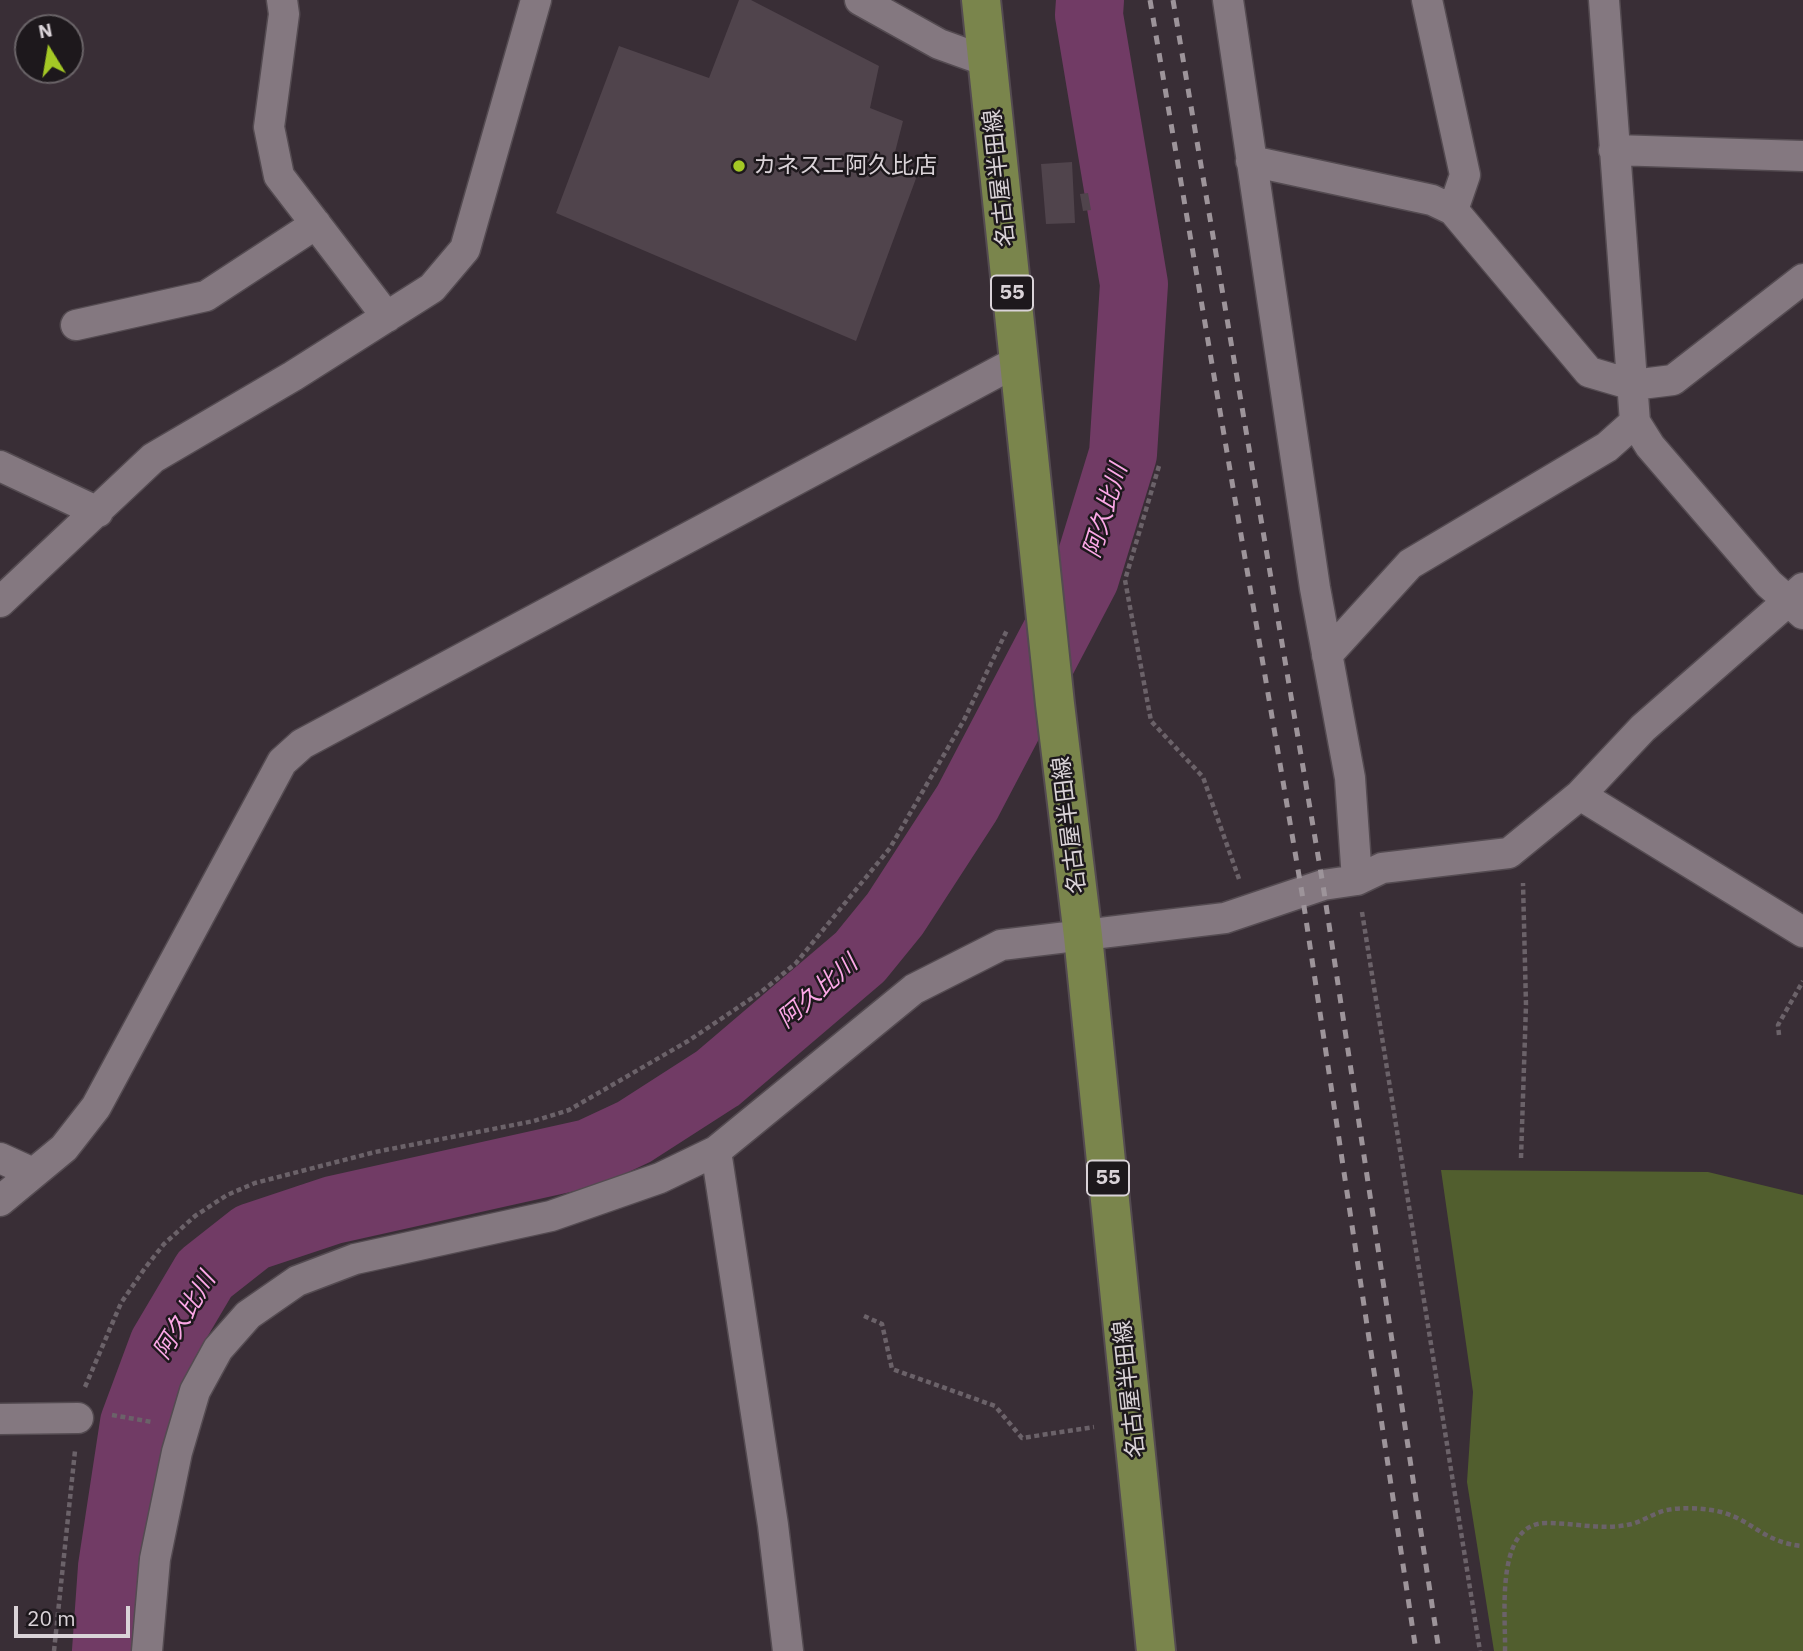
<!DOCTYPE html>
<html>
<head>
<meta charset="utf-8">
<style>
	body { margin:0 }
	#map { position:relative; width:1803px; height:1651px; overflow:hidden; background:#392e36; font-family:"IBM Plex Sans",sans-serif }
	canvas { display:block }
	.north { position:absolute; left:14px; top:14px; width:70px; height:70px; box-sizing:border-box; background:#1d181c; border:2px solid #696367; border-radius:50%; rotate:349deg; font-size:19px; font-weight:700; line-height:28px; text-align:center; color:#dad3d8 }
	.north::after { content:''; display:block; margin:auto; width:24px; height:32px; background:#a4c825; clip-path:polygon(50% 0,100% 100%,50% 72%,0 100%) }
	.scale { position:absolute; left:14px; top:1606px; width:116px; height:32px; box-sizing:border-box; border:4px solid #dad3d8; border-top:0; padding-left:9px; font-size:21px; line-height:24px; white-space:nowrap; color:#dad3d8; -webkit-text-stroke:5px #1d181c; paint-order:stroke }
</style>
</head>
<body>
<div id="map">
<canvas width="1803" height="1651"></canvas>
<div class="north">N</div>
<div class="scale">20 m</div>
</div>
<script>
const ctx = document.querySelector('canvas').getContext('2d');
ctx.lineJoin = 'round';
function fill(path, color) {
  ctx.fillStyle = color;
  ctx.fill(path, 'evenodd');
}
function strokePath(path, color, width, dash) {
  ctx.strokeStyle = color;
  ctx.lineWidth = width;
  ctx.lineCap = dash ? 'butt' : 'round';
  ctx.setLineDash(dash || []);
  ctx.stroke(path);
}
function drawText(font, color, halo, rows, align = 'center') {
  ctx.font = font + ' "IBM Plex Sans","Noto Sans JP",sans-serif';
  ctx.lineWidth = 5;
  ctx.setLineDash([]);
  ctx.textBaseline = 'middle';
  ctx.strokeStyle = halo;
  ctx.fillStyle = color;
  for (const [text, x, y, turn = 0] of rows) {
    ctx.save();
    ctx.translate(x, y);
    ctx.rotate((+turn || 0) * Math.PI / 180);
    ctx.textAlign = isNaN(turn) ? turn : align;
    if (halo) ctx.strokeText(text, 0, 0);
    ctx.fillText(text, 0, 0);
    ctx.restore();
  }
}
const green = new Path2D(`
	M1441,1170L1708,1172L1803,1195V1651H1494L1467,1482L1473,1392Z`);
const river = new Path2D(`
	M106,1651L112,1567L134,1423L163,1345L205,1274L252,1237L333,1210L589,1153L634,1132L718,1078L860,957L895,914L967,803L1085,578L1123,454L1134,284L1089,15L1090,0`);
const building = new Path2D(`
	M739,0H751L879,66L870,108L903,121L893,160L918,173L856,341L556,213L619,46L709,78Z
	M1072,162L1075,223L1046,224L1041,164Z
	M1088,193L1091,210L1083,211L1080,194Z`);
const path = new Path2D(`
	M1159,466L1125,580L1151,721L1203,777L1239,879
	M1362,912L1480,1651
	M1779,1035L1778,1025L1803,981
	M1521,1158L1526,1005L1523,883
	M864,1316L882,1324L892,1369L995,1406L1022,1438L1094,1427
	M85,1387L121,1303L145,1268L164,1244L195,1216L227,1195L255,1183L375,1152L534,1121L569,1110L688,1041L761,992L796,963L890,848L964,720L1007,630
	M112,1415L152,1422
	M54,1651L75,1451
	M1505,1651C1506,1616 1494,1522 1547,1523C1574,1523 1600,1530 1627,1525C1641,1523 1653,1513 1667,1510C1680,1507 1707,1508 1721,1512C1754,1521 1764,1543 1803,1546`);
const minor = new Path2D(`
	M282,0L284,14L269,127L279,176L387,317
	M860,0L939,44L989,62
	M1228,0L1315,588L1350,778L1357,880
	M1427,0L1465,175L1453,210
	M1604,0L1635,422L1650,446L1769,584L1803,614
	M1614,150L1803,156
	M1251,161L1432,200L1453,210L1589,372L1633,385L1673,380L1803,279
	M76,325L206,296L316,224
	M0,466L98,512
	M0,602L153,458L293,376L432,288L465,249L536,0
	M1327,655L1410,564L1607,447L1635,422
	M1580,795L1803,932
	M716,1151L773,1525L788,1651
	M0,1158L33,1173
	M0,1201L64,1148L96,1107L282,762L302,744L1018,361
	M0,1419L78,1418
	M147,1651L155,1559L177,1452L195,1391L218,1349L248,1315L297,1281L355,1259L551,1216L660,1178L716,1151L914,989L1001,945L1225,918L1323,885L1357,880L1382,868L1509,853L1580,795L1643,728L1803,588`);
const primary = new Path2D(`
	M981,0L1055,704L1083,936L1156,1651`);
const rail = new Path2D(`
	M1150,0L1302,893L1416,1651
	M1173,0L1323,885L1439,1651`);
const markers = [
	[739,166,7,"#a4c825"]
];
const shields = [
	[1012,293,42],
	[1108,1178,42]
];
const shieldNames = [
	["55",1012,293],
	["55",1108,1178]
];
const poiNames = [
	["カネスエ阿久比店",753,166]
];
const streetNames = [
	["名古屋半田線",1000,178,-96],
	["名古屋半田線",1070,825,-97],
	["名古屋半田線",1130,1389,-96]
];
const waterNames = [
	["阿久比川",1106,511,-73],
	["阿久比川",818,992,-41],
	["阿久比川",185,1316,-59]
];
fill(green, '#515e2e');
strokePath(river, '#713b65', 68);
fill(building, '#50444c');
strokePath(minor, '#544b51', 33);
strokePath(primary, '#544b51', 42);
strokePath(path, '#6b6269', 4.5, [5, 3.5]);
strokePath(minor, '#847880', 30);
strokePath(primary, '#7a854c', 38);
strokePath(rail, '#9d949a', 5, [9, 9]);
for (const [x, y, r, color] of markers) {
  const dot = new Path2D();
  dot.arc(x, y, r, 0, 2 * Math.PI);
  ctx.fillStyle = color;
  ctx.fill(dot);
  strokePath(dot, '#1d181c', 2.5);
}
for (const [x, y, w] of shields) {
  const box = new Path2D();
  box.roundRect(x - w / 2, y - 17.5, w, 35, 5);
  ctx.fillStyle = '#1d181c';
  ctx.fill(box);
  strokePath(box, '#dad3d8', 2);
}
drawText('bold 21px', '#dad3d8', null, shieldNames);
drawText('23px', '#dad3d8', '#1d181c', poiNames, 'left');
drawText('23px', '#dad3d8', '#1d181c', streetNames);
drawText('italic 24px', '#fca8e7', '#1d181c', waterNames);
</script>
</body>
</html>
